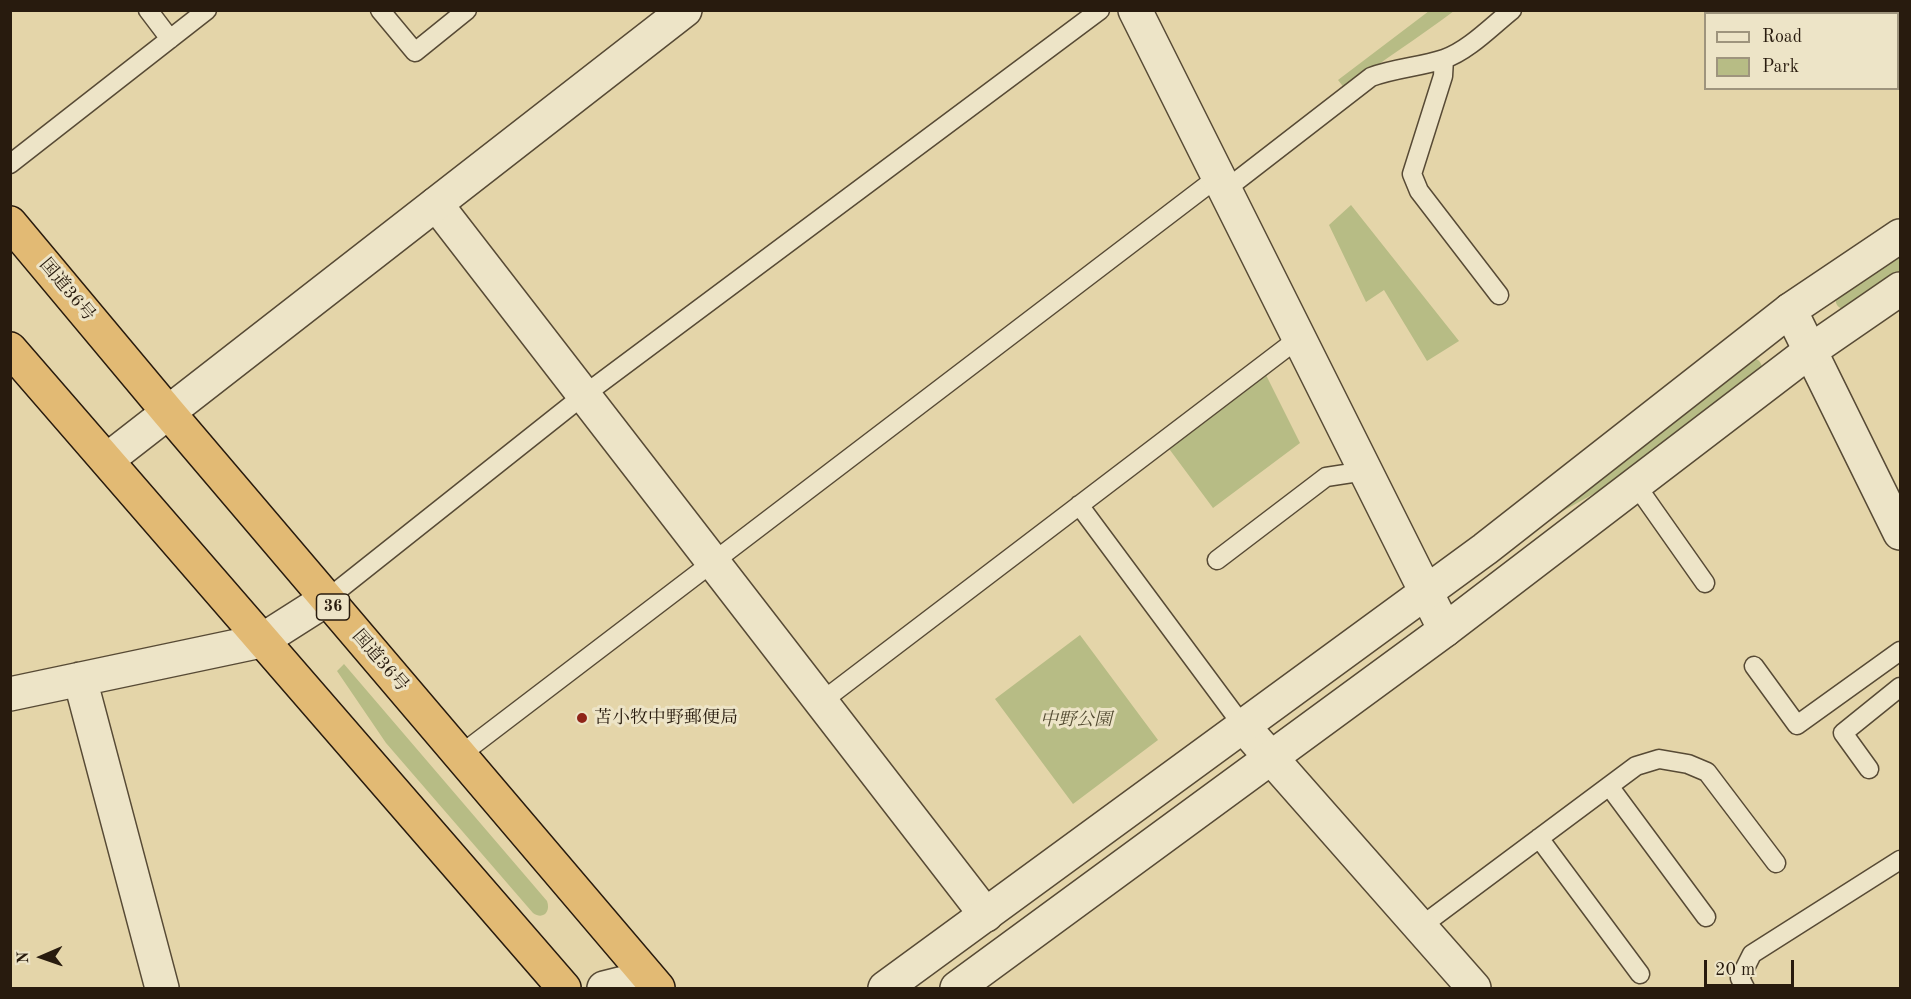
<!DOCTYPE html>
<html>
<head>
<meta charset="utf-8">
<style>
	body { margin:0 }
	#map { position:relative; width:1911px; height:999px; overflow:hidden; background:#e4d5a9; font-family:"Old Standard TT",serif }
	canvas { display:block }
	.frame { position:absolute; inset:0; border:12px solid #281b0e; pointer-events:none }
	.legend { position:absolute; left:1704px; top:12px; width:195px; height:78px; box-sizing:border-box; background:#ede4c7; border:2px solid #9e947d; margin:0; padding:8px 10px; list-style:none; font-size:18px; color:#281b0e }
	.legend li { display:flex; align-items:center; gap:12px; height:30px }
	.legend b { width:30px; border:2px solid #9e947d }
	.north { position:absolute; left:12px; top:927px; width:60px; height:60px; -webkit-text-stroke:4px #ede4c7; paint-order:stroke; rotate:268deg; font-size:16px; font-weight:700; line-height:24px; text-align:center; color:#281b0e }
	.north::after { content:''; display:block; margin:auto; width:21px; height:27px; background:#281b0e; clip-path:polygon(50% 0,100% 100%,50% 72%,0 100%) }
	.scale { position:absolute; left:1704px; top:960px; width:90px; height:27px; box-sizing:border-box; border:3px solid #281b0e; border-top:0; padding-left:8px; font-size:18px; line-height:21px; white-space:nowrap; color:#281b0e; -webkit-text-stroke:4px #ede4c7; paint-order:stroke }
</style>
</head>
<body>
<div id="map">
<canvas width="1911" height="999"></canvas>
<div class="frame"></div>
<ul class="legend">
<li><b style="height:8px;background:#ede4c7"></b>Road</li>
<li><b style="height:16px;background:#b7bc85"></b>Park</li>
</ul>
<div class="north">N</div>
<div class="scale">20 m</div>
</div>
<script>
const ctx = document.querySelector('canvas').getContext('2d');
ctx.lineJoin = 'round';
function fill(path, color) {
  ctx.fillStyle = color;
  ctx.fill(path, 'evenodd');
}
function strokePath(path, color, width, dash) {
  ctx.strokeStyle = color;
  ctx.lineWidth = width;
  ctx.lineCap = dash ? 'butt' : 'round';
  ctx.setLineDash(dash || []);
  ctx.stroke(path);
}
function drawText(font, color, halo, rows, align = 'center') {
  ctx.font = font + ' "Old Standard TT","Noto Serif JP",serif';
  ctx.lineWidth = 6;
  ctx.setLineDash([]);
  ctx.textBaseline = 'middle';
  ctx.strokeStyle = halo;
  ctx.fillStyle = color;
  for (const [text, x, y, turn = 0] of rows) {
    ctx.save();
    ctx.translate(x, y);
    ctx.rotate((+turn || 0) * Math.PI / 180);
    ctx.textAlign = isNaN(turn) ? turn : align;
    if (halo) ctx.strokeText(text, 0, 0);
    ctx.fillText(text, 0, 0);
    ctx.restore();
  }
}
const green = new Path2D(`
	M1429,11H1454C1418,38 1380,62 1345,89L1338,80Z
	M1351,205L1459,341L1427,361L1384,290L1366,302L1329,225Z
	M1900,253V270L1849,308L1844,310C1838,307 1835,305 1836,298Z
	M1753,358C1760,360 1762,363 1762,370L1622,478L1554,516Z
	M1265,373L1300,443L1213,508L1167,446Z
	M1080,635L1158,740L1073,804L995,699Z
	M344,664L547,901C551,912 543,920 533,913L386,743L337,671Z`);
const service = new Path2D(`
	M148,10L170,39
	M380,10L415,52L467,10
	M1444,59L1443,76L1412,174L1419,191L1499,295
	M10,164L207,10
	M1225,190L1371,77C1395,68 1420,67 1444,59C1468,51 1492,26 1512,10
	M1636,485L1705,583
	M1079,505L1243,726
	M1217,560L1326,477L1365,471
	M327,599L584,395L1100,10
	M1754,666L1797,725L1900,651
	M821,702L1299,338
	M460,755L1218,177
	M1869,769L1843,733L1900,687
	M1609,786L1706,917
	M1539,838L1640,974
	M1420,927L1636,766L1659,759L1688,764L1707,772L1776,863
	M1745,988L1740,978L1752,954L1900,860`);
const minor = new Path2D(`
	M1135,10L1445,630
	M436,204L986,915
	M1790,310L1900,533
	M80,679L162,988
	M10,694L261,641L327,599
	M1243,726L1474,988
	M604,988L648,977`);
const tertiary = new Path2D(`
	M107,460L685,10
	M885,988L1485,549L1790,310L1900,236
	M957,988L1445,630L1810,351L1900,289`);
const trunk = new Path2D(`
	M10,223L168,412L658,988
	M10,349L564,988`);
const markers = [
	[582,718,6,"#8f2418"]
];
const shields = [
	[333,607,33]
];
const shieldNames = [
	["36",333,607]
];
const streetNames = [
	["国道36号",67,290,50],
	["国道36号",380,661,49]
];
const poiNames = [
	["苫小牧中野郵便局",594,718]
];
const parkNames = [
	["中野公園",1076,720]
];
fill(green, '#b7bc85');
strokePath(service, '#574a35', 21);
strokePath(minor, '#574a35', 36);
strokePath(tertiary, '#574a35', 36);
strokePath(trunk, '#281b0e', 36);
strokePath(service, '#ede4c7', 18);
strokePath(minor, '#ede4c7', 33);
strokePath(tertiary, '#ede4c7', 33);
strokePath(trunk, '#e2ba74', 33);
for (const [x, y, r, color] of markers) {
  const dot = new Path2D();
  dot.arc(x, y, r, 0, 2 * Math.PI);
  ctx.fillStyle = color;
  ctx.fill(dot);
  strokePath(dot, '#ede4c7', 2);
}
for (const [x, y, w] of shields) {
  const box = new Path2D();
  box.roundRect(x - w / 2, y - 13, w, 26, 4.5);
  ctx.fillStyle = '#ede4c7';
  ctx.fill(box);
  strokePath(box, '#281b0e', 1.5);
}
drawText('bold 16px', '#281b0e', null, shieldNames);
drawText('18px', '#281b0e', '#ede4c7', streetNames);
drawText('18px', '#281b0e', '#ede4c7', poiNames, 'left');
drawText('italic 18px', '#534b32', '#ede4c7', parkNames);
</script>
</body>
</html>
